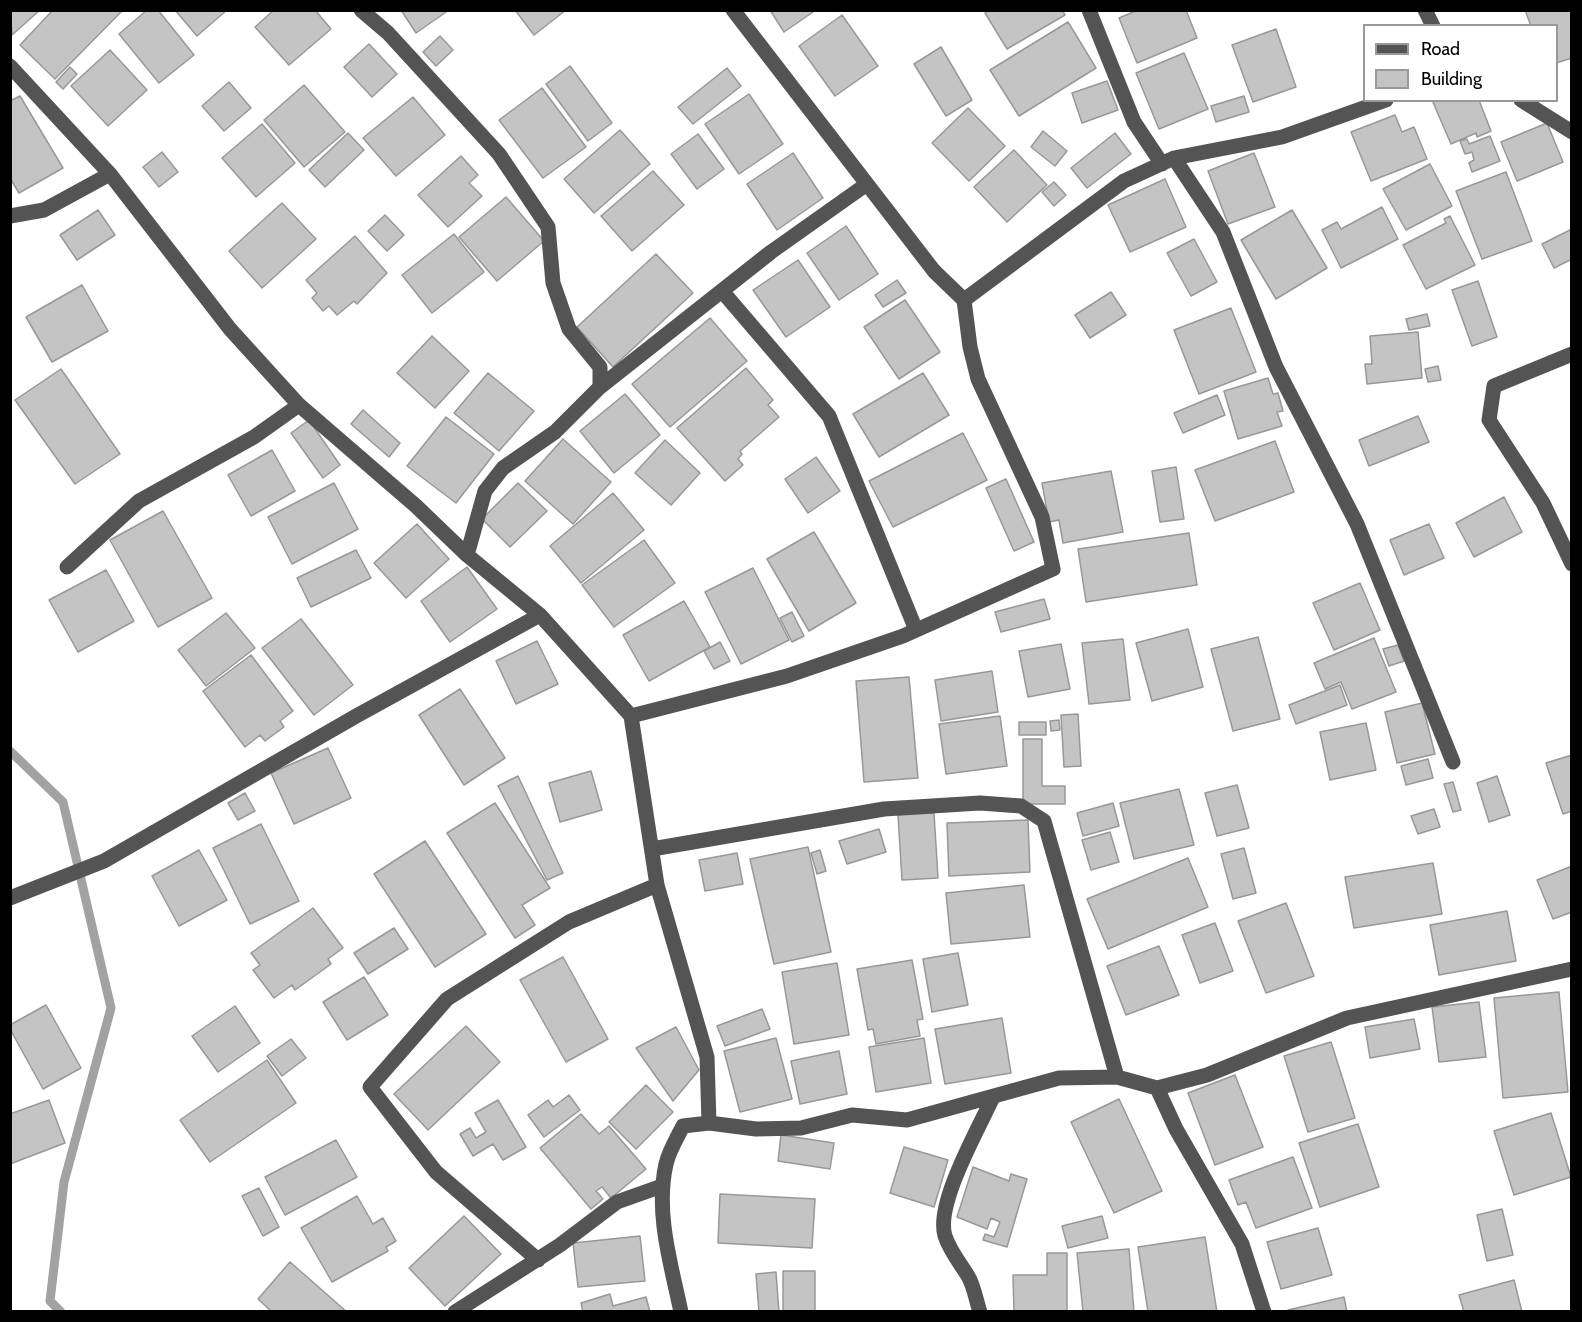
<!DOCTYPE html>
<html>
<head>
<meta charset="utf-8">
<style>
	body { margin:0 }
	#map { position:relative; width:1582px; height:1322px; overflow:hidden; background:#fff; font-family:Cabin,sans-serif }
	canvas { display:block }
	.frame { position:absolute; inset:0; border:12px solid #000; pointer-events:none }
	.legend { position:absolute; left:1363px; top:24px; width:195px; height:78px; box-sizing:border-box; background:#fff; border:2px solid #999; margin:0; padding:8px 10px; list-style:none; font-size:18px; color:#000 }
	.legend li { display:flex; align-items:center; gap:12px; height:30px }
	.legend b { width:30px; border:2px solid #999 }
</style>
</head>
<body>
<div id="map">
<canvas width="1582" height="1322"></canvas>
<div class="frame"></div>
<ul class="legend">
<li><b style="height:8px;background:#545454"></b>Road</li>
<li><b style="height:16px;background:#c4c4c4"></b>Building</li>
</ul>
</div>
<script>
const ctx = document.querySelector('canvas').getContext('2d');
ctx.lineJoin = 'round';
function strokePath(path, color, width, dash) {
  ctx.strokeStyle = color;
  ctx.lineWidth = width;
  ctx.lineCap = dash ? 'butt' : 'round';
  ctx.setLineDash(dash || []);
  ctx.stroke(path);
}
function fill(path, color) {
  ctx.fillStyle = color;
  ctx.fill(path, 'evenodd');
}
const stream = new Path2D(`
	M10,751L63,802L111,1008L64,1182L50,1301L61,1312`);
const building = new Path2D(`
	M10,10H40L12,35Z
	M53,10H123L55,79L20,45Z
	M147,10H158L194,55L159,83L119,34Z
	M175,10H227L197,36Z
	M274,10H315L331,29L289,65L255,27Z
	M401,10H449L416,33Z
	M515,10H566L534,35Z
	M770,10H816L784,32Z
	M989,10H1062L1065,15L1007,49L985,13Z
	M1138,10H1186L1197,38L1137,63L1119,18Z
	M1525,10H1572V58L1556,63V26H1531Z
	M842,15L878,66L835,96L799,46Z
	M1068,22L1096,68L1019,116L990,70Z
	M1276,29L1296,87L1253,102L1232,45Z
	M440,36L453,50L436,66L423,52Z
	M369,44L397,74L372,97L344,67Z
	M941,47L972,100L946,116L914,64Z
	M110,50L147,90L108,126L71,86Z
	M1184,53L1208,109L1159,129L1136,73Z
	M570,66L612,123L588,141L546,84Z
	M70,67L77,74L63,89L56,82Z
	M727,68L741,86L693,124L678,107Z
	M1107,81L1118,110L1082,123L1072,93Z
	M229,82L251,108L224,131L202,106Z
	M304,85L345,132L304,167L264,120Z
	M542,88L586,147L543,178L499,120Z
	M749,94L783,144L739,174L705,124Z
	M20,96L63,168L19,193L10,178V101Z
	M1244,96L1249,112L1216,122L1211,106Z
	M413,97L445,135L396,176L363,138Z
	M1432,100H1479L1491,131L1477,137L1476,133L1451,144Z
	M968,108L1005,146L969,181L932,143Z
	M1395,115L1402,132L1414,127L1427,159L1371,181L1351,132Z
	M1547,123L1563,162L1517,181L1501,142Z
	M262,124L295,163L256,197L222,158Z
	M620,130L650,164L594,213L564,179Z
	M1043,131L1067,151L1055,166L1031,147Z
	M348,133L364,150L325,187L309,170Z
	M1115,133L1131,154L1087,188L1071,168Z
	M698,134L724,169L697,189L671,154Z
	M1490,136L1500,161L1472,172L1469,163L1474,160L1472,152L1465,154L1460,141L1467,139L1469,144Z
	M1014,150L1047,185L1007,222L974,187Z
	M162,152L178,172L159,187L143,167Z
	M793,153L823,198L777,230L747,184Z
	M1254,153L1275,207L1228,224L1208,171Z
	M461,156L478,175L469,183L482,196L448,227L418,195Z
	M1430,164L1452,206L1406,230L1383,189Z
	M653,171L684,205L632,251L601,216Z
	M1506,172L1532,241L1482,259L1456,191Z
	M1165,179L1186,227L1130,252L1108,205Z
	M1054,182L1066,195L1054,206L1042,192Z
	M506,197L544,241L497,281L459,237Z
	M282,203L316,239L262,288L229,251Z
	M1382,207L1398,239L1341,268L1322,230L1337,222L1341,229Z
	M98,210L115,235L77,260L60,235Z
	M1292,210L1327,268L1276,299L1241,240Z
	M385,215L404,235L387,251L368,231Z
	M1450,216L1475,265L1426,289L1403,245L1446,223L1444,219Z
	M846,226L878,274L839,300L807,253Z
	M1572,229V259L1554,268L1542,244Z
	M454,234L484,272L432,313L402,275Z
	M355,236L387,273L357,304L354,301L337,315L329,306L323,311L312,298L317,293L306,280Z
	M1194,239L1217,282L1191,296L1167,253Z
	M656,254L693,293L613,367L577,327Z
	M798,260L830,307L786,337L753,290Z
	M897,280L906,293L883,307L875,295Z
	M1478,281L1497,337L1472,346L1452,290Z
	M82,285L108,331L52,362L26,317Z
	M1111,292L1126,315L1090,338L1075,315Z
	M905,300L940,352L899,379L864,327Z
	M1231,308L1256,372L1199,394L1174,330Z
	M1427,314L1430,326L1409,330L1406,319Z
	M710,318L747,361L670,427L632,384Z
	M1418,332L1422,378L1367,384L1365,364H1372L1370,336Z
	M432,336L469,371L435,408L397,373Z
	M1438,366L1441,380L1428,382L1425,369Z
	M746,368L773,400L768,405L779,417L740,451L742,454L738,459L743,465L725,481L677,428Z
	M61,369L120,454L75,484L15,400Z
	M488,373L534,411L499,451L454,413Z
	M923,373L949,415L879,457L853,414Z
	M1268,378L1273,394L1278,393L1283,411L1277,412L1282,426L1238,439L1224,391Z
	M625,394L660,435L614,473L580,431Z
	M1217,395L1225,415L1183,433L1174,413Z
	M363,410L400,443L389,457L351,424Z
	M1418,416L1429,442L1369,466L1359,440Z
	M446,417L494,454L456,503L407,466Z
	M309,420L340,465L323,478L291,433Z
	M963,433L987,480L893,527L869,481Z
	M563,439L611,482L573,524L525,481Z
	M665,440L700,473L671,505L635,473Z
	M1275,441L1294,492L1215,521L1195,470Z
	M272,450L295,491L251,516L228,475Z
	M816,457L840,491L808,513L785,479Z
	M1176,467L1184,519L1160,522L1152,471Z
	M1111,471L1123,532L1063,543L1059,520L1049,522L1042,483Z
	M1006,479L1034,542L1014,551L986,488Z
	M334,483L358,529L292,564L268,517Z
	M518,483L547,511L510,547L482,519Z
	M613,493L644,530L581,583L550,546Z
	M1504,497L1522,532L1474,557L1456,523Z
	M163,511L212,598L158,627L110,540Z
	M417,524L449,559L406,598L374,563Z
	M1429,524L1444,558L1404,575L1390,540Z
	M814,532L856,603L809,631L767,559Z
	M1189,533L1197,585L1086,602L1078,549Z
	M644,540L675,583L614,627L582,585Z
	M356,550L371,578L311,607L297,578Z
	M467,567L497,609L450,642L421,601Z
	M753,568L789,640L741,664L705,592Z
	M106,570L134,621L78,652L49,600Z
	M1360,583L1380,630L1334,650L1313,603Z
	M1044,599L1050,619L1001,632L995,612Z
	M684,601L710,647L649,681L623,635Z
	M792,612L804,636L792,642L780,618Z
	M226,613L255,648L206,686L178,650Z
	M301,619L353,685L314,715L262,648Z
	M1188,629L1203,687L1152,701L1136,643Z
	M1258,637L1280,719L1233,731L1211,649Z
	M1374,638L1396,692L1352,709L1341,682L1325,689L1314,663Z
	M1123,639L1130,700L1089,704L1082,643Z
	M537,641L558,684L516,704L496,661Z
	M720,642L730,661L714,669L704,651Z
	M1061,644L1070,689L1028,697L1019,651Z
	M1398,645L1404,661L1389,666L1383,649Z
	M251,655L293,711L280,721L284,727L265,741L260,735L245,747L203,691Z
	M992,671L998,712L941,721L935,680Z
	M909,677L918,778L864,782L856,681Z
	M1340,685L1347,705L1296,724L1289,705Z
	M460,689L505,758L464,785L419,715Z
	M1422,703L1435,754L1397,763L1385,712Z
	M1078,714L1081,766L1064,767L1061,715Z
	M1000,716L1007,766L946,774L939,724Z
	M1059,720L1060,730L1051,731L1050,721Z
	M1019,722H1046V735H1019Z
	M1366,723L1376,770L1330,780L1320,732Z
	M1023,739H1042V786H1065V804H1023Z
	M328,748L351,798L294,824L271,773Z
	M1572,755V811L1563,814L1546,763Z
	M1428,759L1433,778L1406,785L1401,766Z
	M591,771L602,810L560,822L549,783Z
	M518,776L563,873L547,880L498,786Z
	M1497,776L1510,815L1489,822L1477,783Z
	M1453,782L1461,810L1453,812L1444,784Z
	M1237,785L1249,828L1217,836L1205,793Z
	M1179,789L1194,845L1134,859L1120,803Z
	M245,793L255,811L238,820L228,803Z
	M495,803L550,888L522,905L535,925L515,938L447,833Z
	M1113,803L1119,826L1083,836L1077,813Z
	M1434,809L1440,827L1418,834L1411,816Z
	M934,813L938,878L902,880L898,815Z
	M1028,820L1030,872L949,876L947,823Z
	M261,824L299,901L250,924L213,848Z
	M879,829L886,852L847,864L839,841Z
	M1110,832L1119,862L1091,870L1082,840Z
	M425,841L486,934L435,967L374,874Z
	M808,847L831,952L774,964L750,859Z
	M1244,848L1256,893L1233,899L1221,854Z
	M199,850L227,900L179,926L152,876Z
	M820,850L826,871L817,874L811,853Z
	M737,853L743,884L705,891L699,860Z
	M1188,858L1208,907L1108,949L1087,899Z
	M1433,863L1442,914L1354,928L1345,877Z
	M1572,866V912L1553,919L1537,880Z
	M1024,885L1030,937L951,944L946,893Z
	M1286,903L1314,976L1266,993L1238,921Z
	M313,908L343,948L328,959L331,964L295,990L292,985L274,998L253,970L260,965L251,953Z
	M1507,911L1516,961L1439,975L1430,925Z
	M1215,923L1233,971L1200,983L1182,935Z
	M394,928L408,949L368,974L354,953Z
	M1159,946L1179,995L1126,1015L1107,966Z
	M958,953L968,1005L932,1012L923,959Z
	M563,957L608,1039L566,1062L520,980Z
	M912,960L923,1019L917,1020L920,1036L876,1044L873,1029L868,1030L857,969Z
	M837,963L849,1035L794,1044L782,972Z
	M364,977L388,1015L347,1040L323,1002Z
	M1559,992L1568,1092L1503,1098L1494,998Z
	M1479,1002L1486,1057L1439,1062L1432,1007Z
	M46,1005L81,1068L43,1089L10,1029V1025Z
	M235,1006L260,1043L218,1072L192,1036Z
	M762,1009L770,1029L725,1046L717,1026Z
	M1002,1018L1011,1073L945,1084L935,1029Z
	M1414,1019L1420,1049L1370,1058L1365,1027Z
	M466,1026L500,1062L428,1130L394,1094Z
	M676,1027L699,1070L673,1101L636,1048Z
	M776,1038L792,1099L740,1112L724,1051Z
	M924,1038L931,1083L876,1092L869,1047Z
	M291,1039L306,1058L282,1076L267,1056Z
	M1331,1042L1355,1118L1308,1132L1284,1056Z
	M839,1051L847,1094L800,1104L791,1061Z
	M267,1060L296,1103L210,1162L180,1120Z
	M1235,1075L1263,1147L1215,1165L1188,1093Z
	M646,1085L673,1112L636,1149L609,1122Z
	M569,1095L580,1110L544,1137L528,1115L548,1100L553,1107Z
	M1119,1099L1162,1191L1114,1213L1071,1122Z
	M49,1100L65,1143L10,1164V1114Z
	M498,1100L526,1147L503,1160L493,1144L473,1156L460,1134L470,1128L476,1138L486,1132L475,1113Z
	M1551,1113L1571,1177L1514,1195L1494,1131Z
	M581,1114L599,1134L609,1126L646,1169L611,1198L602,1187L596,1191L603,1199L591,1209L540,1148Z
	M1358,1124L1379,1187L1320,1207L1299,1143Z
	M781,1135L834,1143L830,1169L778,1161Z
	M336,1140L357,1177L285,1215L265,1177Z
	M904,1147L948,1160L934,1207L890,1193Z
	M1293,1157L1312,1208L1256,1228L1246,1202L1238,1205L1229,1180Z
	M973,1167L1009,1181L1011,1174L1027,1179L1007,1247L983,1240L985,1234L994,1237L1000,1222L991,1218L987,1229L957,1217Z
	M259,1188L279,1227L263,1236L242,1196Z
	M720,1194L815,1199L812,1248L718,1243Z
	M357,1196L373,1224L383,1218L396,1241L386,1247L388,1251L332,1282L301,1228Z
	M1502,1209L1513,1255L1487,1261L1477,1215Z
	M464,1216L501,1254L445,1306L409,1268Z
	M1102,1216L1108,1238L1068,1248L1062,1226Z
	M1318,1228L1332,1275L1281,1289L1267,1242Z
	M640,1236L645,1281L578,1287L573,1243Z
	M1205,1237L1217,1312H1148L1138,1247Z
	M1129,1249L1134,1312H1083L1077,1253Z
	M1047,1253H1067V1312H1014L1013,1275H1047Z
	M290,1262L347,1312H272L258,1299Z
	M783,1271H815V1312H783Z
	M776,1272L779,1312H759L756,1274Z
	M1514,1280L1522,1312H1464L1459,1295Z
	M610,1294L613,1306L646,1297L650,1312H583L581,1303Z
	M1344,1297L1347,1312L1288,1310Z`);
const minor = new Path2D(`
	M361,10L388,33L499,154L548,227L553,283L569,329L600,367V387
	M1089,10L1134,122L1162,164
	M1425,10L1433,26
	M10,66L110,174L230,329L299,405L416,506L467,555L540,615L631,716L657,885L707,1057L709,1123
	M1521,100L1572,132
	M1174,158L1223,232L1276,367L1357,524L1453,762
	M10,216L44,210L110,174
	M722,291L829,416L916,630
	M964,300L1124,181L1174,158L1282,137L1386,100
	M1572,354L1494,386L1489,420L1543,503L1572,564
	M467,555L485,491L503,468L555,432L600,387L771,252L867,184
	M67,567L139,501L254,437L299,405
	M631,716L787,676L903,636L1053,569L1042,517L978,379L970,347L964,300L934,271L733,10
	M652,849L884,809L980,803L1021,806L1044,821L1117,1077
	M10,898L104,861L358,715L540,615
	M1157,1088L1176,1129L1242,1244L1264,1312
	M538,1260L436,1172L370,1087L447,999L569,922L657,885
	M455,1312L560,1245L617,1202L662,1186
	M681,1312C671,1264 655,1213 666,1164C669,1151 677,1138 683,1126L709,1123L756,1129L801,1128L852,1115L907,1120L1059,1078L1117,1077L1157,1088L1207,1075L1347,1018L1572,969
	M980,1312C976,1300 974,1286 968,1276C960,1263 950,1251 945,1236C935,1204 979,1128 993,1097`);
strokePath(stream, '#a2a2a2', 9);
fill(building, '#c4c4c4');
strokePath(building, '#989898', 1.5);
strokePath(minor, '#545454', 15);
</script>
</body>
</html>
